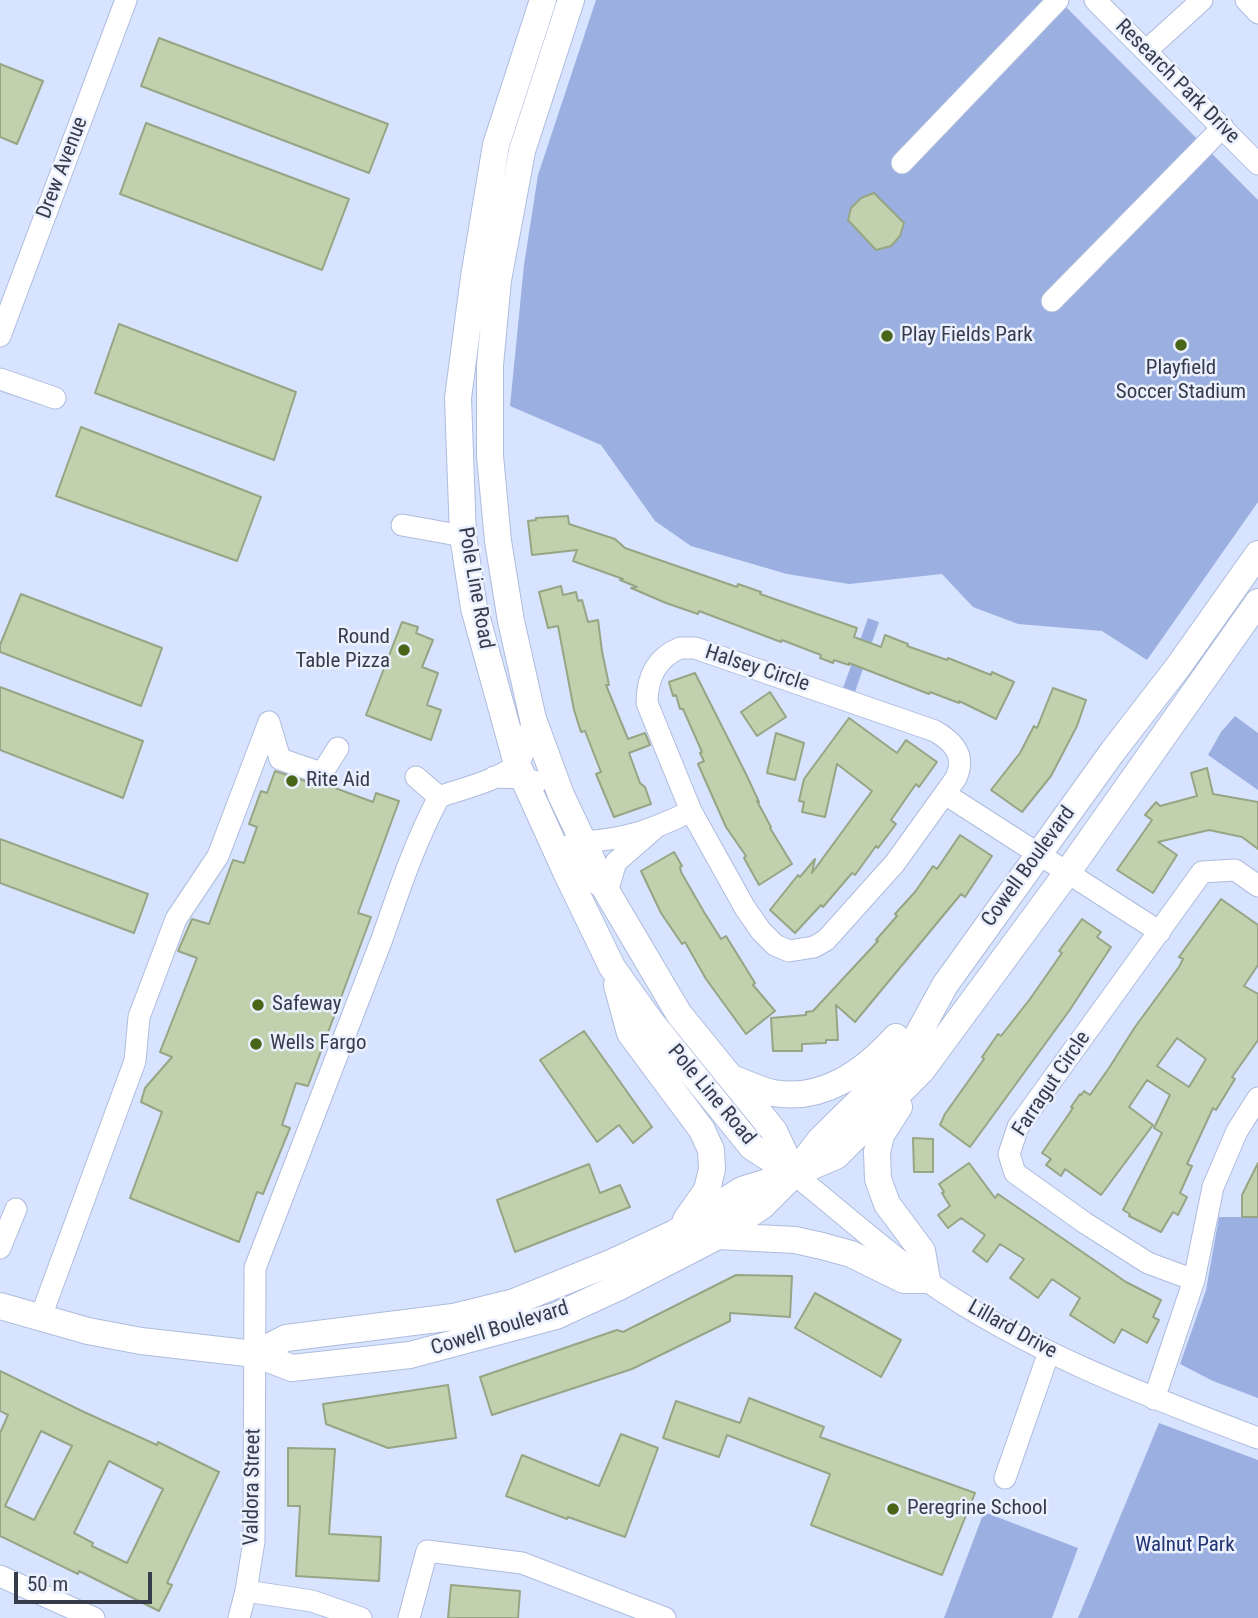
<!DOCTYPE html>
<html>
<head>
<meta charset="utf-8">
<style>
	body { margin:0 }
	#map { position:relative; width:1258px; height:1618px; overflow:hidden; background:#d7e3ff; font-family:"Roboto Condensed",sans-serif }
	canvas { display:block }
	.scale { position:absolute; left:14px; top:1572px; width:138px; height:32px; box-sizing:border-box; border:4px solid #363c4a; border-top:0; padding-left:9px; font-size:21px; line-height:24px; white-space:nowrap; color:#363c4a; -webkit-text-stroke:5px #eaf0fe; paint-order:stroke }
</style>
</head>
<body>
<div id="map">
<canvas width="1258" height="1618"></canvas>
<div class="scale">50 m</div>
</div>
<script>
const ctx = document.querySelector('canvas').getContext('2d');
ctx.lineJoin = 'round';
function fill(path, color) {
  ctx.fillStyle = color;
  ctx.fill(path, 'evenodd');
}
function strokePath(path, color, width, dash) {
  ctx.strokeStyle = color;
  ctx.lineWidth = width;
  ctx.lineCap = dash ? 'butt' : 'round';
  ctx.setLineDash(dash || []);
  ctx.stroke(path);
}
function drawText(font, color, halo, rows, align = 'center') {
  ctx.font = font + ' "Roboto Condensed",sans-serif';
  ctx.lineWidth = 5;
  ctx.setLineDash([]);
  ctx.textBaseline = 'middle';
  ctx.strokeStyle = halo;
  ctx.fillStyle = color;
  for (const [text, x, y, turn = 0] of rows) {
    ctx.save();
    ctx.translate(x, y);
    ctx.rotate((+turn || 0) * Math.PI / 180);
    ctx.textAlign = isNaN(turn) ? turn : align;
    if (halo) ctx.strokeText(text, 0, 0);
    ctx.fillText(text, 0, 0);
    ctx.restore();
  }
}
const green = new Path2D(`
	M596,0H1059L1258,200V502L1147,660L1102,631L1018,624L973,607L942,574L849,584L787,574L691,546L655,521L601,445L510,406L524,265L538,175Z
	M868,618L879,622L855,692L843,688Z
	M1235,716L1258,733V790L1208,755L1221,732Z
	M1219,1217H1258V1398L1213,1381L1180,1364L1206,1290Z
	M1159,1423L1258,1460V1618H1078Z
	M984,1512L1078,1548L1052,1618H944Z`);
const building = new Path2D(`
	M159,38L388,124L369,173L141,86Z
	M0,64L43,81L17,144L0,137Z
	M146,123L349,199L322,270L120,194Z
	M874,193L904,223L900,236L891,246L876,250L848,220L851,208L861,198Z
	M119,324L296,392L274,460L95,393Z
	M81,427L261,497L237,561L56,496Z
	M568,516L569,524L615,539L625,548L737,587L738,584L761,592L760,594L857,628L854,637L881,647L885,635L908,644L907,646L947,660L948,658L991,675L992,672L1014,682L996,719L959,701V703L930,692L929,694L849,663V665L834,660L833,663L820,658L821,655L782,640L781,642L699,611L698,614L666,603L631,588L637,587L620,580L623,579L573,561L577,550L532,555L528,521L536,520V518Z
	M561,586L563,595L576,592L578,601L582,600L588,622L598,620L602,651L609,685H606L628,739L645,733L650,745L629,753L640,783L645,787L651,804L614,817L596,774L601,772L585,731L581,732L574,710L558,626L548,628L539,592Z
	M21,594L162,648L141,706L0,652V645Z
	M402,622L418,627L416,633L433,640L422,667L438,673L427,705L441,710L431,740L366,715Z
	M695,673L745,772L759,802L757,801L771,827L770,828L792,864L759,885L744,858L746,856L726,827L698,764L704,761L700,753L702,752L683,709H680L676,695L673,696L669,682Z
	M0,687L143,741L123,798L0,750Z
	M1053,688L1086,700L1077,726L1051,776L1022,812L991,790L1020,753L1034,726L1037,728Z
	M770,692L786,717L757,736L741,712Z
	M849,718L897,753L906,740L937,762L919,787L916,784L891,820L896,824L878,848L876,846L855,875L852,873L823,907L821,905L795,933L770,910L798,875L800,877L815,859L812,873L872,791L837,764L825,817L802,812L804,802L799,801L804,779Z
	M776,733L804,743L795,780L767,773Z
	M1207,768L1213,794L1258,802V849L1242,837L1209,830L1158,842L1177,855L1153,893L1117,870L1152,820L1145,815L1156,802L1160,806L1197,796L1191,773Z
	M275,771L314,784H324L373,802L376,793L399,801L358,913L371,917L308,1086L296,1083L282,1125L290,1128L263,1194L257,1192L239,1242L130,1198L162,1112L141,1102L145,1088L172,1057L160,1052L197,958L178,951L192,919L209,924L233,860L244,863L257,827L249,824L261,791L267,793Z
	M960,835L992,856L965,897L961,894L855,1022L836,1005L838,1040H826V1043L802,1044V1051H773L771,1018L806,1015V1012L813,1011L878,941L876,940L897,916L895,914L915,892L933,866L937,869Z
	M0,839L148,894L134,933L0,883Z
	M674,852L682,866L680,867L681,872L704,912L721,939L726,936L755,983L753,985L775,1011L746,1034L706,979L685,942L682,944L661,913L641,871Z
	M1221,899L1258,925V965L1244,986L1258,994V1040L1232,1077L1235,1079L1216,1110L1213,1108L1187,1164L1192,1166L1180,1193L1187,1197L1178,1215L1173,1212L1161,1232L1129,1216L1130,1214L1123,1210L1162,1133L1154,1128L1170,1095L1147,1080L1129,1107L1153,1125L1101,1195L1065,1169L1061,1176L1046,1165L1051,1159L1042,1153L1073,1108L1071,1107L1080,1094L1081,1095L1084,1091L1090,1095L1109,1068L1135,1027L1179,967L1183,959L1179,957ZM1177,1038L1206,1059L1189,1087L1157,1066Z
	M1082,919L1101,932L1097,937L1111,947L1069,1011L970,1147L940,1125L945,1114L984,1059L982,1057L998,1034L1001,1036L1030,999L1062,953L1059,951Z
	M584,1031L652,1127L633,1143L619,1125L597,1142L540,1060Z
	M913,1138L933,1139V1172H914Z
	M969,1163L995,1198L998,1194L1126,1282L1161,1300L1153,1317L1159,1320L1147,1343L1122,1329L1114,1343L1070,1315L1080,1298L1052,1279L1038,1298L1010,1278L1024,1259L1000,1244L987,1262L973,1251L985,1235L961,1218L948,1228L938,1215L950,1206L942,1193L944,1192L939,1184Z
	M1258,1163V1217H1242V1195Z
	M589,1164L600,1193L620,1185L630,1207L515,1252L497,1200Z
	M736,1275L792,1276L790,1317L730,1313V1321L632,1369L492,1415L480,1377L617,1330L623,1332Z
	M815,1293L901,1340L881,1377L795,1328Z
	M0,1371L84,1412L157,1445L158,1442L219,1472L167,1583L172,1585L159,1611L79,1571L78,1574L0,1536V1433L8,1415L0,1411ZM41,1431L72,1446L34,1520L5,1506ZM109,1461L163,1489L127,1563L92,1546L93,1543L74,1533Z
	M448,1385L456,1438L388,1448L326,1424L323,1404Z
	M749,1398L824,1427L820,1437L975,1493L942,1575L811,1525L830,1474L727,1435L719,1457L663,1438L676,1401L740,1423Z
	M621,1434L658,1448L625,1537L568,1517L567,1519L506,1496L522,1455L599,1486Z
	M288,1448L335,1449L329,1534L381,1537L379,1581L296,1576L300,1506H288Z
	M451,1585L520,1591L518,1618H448Z`);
const minor = new Path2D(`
	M1095,0L1258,164
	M1246,0L1258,13
	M1146,51L1202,0
	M902,163L1058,0
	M1052,301L1223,127
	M0,336L126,0
	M0,379L55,398
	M402,525L463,536
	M680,648H695L935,731C954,742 966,756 956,778L895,863L826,940L814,947L789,951L775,945L761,931L745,908L691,811L647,703C647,678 656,658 680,648Z
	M269,722L280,759L318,772L324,770L338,748
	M416,777L439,797C460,789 506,779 519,761C527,750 529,733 533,719
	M494,777L524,778L537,782
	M945,794L1160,932
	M583,842C626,839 653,830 691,811
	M567,846L576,867L607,892L616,862L654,829
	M794,1174C838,1209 881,1248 927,1281C1027,1351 1144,1395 1258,1438
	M0,1248L16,1209
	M1194,1280L1148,1263L1085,1223L1015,1173L1009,1154L1018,1127L1202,872L1235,870L1258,886
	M40,1319L135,1061L139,1017L176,919L218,856L269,722
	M1154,1399L1194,1280L1213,1187L1237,1131L1258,1098
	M1005,1478L1049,1352
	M0,1576L94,1618
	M246,1591L312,1601L361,1618
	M239,1618L246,1591L254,1541L255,1268L382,939C399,890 415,842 439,797
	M409,1618L427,1551L522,1563L665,1618`);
const major = new Path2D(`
	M543,0L496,145L474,277L458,398L463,536L474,608L517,764L566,872L612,967L651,1022L752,1147L794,1174
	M571,0L522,151L498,280L490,365V456L498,541L511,621L533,719L561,795L607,892L679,1014L774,1131L794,1174
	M617,985L630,1033L702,1130L711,1150L712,1169L707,1190L686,1220
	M732,1078C745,1083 759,1090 773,1093C823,1102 864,1072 896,1037
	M718,1236L795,1240L822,1246L851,1254L904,1280H927L922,1251L887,1204L878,1179L877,1152L881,1135L899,1107
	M0,1306L88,1331L141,1341L255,1354L292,1368L410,1355L556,1316L619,1287L718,1236L762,1206L794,1174L820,1140L886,1075L916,1038L945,985L1113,751L1178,667L1258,554
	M255,1354L286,1338L453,1317L514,1302L613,1262L675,1233L742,1190L794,1174L836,1156L922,1070L1067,873L1258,602`);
const markers = [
	[887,336,7,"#496517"],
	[1181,345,7,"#496517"],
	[404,650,7,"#496517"],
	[292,781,7,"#496517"],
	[258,1005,7,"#496517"],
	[256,1044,7,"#496517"],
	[893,1509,7,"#496517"]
];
const streetNames = [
	["Research Park Drive",1177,82,45],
	["Drew Avenue",63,168,-69],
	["Pole Line Road",475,588,80],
	["Halsey Circle",757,669,18],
	["Cowell Boulevard",1029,867,-54],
	["Farragut Circle",1052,1084,-56],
	["Pole Line Road",711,1095,50],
	["Cowell Boulevard",500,1329,-17],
	["Lillard Drive",1012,1330,29],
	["Valdora Street",253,1487,-89]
];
const poiNames = [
	["Play Fields Park",901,336],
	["Playfield",1181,369,"center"],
	["Soccer Stadium",1181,393,"center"],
	["Round",390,638,"right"],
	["Table Pizza",390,662,"right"],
	["Rite Aid",306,781],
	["Safeway",272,1005],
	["Wells Fargo",270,1044],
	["Peregrine School",907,1509]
];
const parkNames = [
	["Walnut Park",1185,1546]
];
fill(green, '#9bb0e1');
fill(building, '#c1d1ae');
strokePath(building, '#96a584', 2);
strokePath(minor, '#aebcdd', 23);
strokePath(major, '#aebcdd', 28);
strokePath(minor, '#fff', 21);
strokePath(major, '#fff', 26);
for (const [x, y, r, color] of markers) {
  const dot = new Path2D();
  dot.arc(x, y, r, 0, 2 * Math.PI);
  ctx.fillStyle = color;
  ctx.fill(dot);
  strokePath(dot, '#eaf0fe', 2.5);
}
drawText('21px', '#363c4a', '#eaf0fe', streetNames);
drawText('21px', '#363c4a', '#eaf0fe', poiNames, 'left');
drawText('21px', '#20336e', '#eaf0fe', parkNames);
</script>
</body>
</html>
